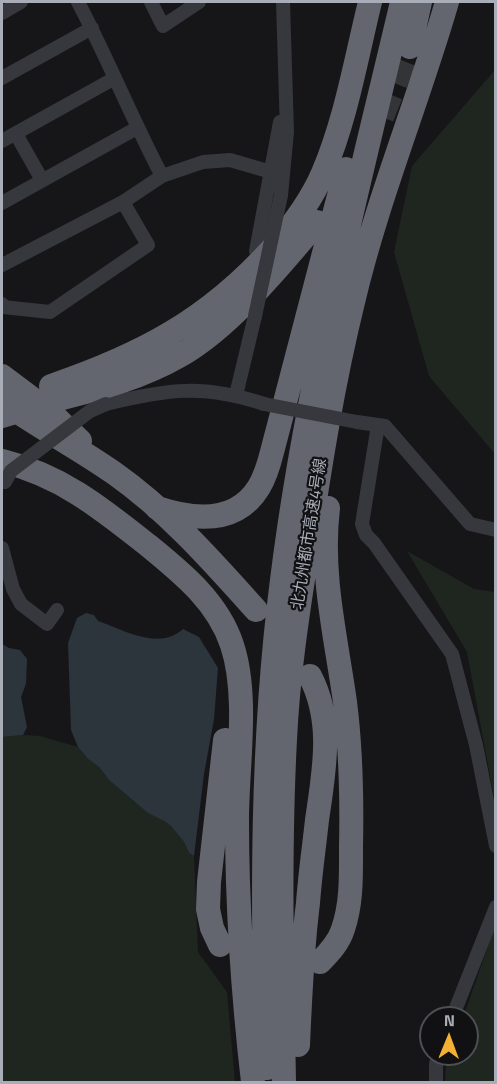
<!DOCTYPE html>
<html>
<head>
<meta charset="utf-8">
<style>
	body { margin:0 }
	#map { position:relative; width:497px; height:1084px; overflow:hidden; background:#161618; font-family:"Titillium Web",sans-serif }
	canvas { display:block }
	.frame { position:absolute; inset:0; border:3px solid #a8adb8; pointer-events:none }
	.north { position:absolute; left:419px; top:1006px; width:60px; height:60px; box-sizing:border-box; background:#111113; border:2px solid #4d4f55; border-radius:50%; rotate:1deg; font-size:16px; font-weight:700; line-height:24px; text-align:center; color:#a8adb8 }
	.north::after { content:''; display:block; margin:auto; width:21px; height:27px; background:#f2b134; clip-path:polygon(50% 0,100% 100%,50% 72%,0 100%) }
</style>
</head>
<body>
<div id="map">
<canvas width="497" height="1084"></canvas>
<div class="frame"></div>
<div class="north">N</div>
</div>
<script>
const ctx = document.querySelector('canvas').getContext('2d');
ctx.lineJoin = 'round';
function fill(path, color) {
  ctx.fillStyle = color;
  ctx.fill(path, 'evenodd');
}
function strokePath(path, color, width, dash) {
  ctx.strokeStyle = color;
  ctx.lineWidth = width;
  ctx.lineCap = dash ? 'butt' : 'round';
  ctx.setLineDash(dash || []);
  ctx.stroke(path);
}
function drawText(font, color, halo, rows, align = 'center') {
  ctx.font = font + ' "Titillium Web","Noto Sans JP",sans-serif';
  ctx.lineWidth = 4.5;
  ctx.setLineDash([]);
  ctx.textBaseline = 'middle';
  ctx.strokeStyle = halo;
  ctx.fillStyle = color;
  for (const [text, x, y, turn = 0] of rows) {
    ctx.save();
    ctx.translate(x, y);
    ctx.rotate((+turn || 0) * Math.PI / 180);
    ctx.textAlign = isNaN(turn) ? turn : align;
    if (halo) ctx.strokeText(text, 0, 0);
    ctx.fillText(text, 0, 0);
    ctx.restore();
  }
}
const green = new Path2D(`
	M495,70V454L429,376L394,252L412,166Z
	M407,551L474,589L495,592V803L467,652Z
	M23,735L40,736L78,747L88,759L99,767L109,780L148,813L164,821L171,826L184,842L189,853L194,856L198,952L227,992L235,1082H2V737Z
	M495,926V1082H445L446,1065L450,1054H467V1018H463Z`);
const water = new Path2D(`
	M86,613L94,615L98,621C124,630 159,651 183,629L199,637L218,668L214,719L204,774L194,856L189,853L184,842L171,826L164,821L148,813L109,780L99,767L88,759L78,747L71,730L68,643L77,618Z
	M2,644L9,648L20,650L27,659L26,684L21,697L27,727L23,735L2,737Z`);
const motorwayTunnel = new Path2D(`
	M382,117L410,47`);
const minor = new Path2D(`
	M78,2C108,59 132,119 162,176
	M151,2L163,26L199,2
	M2,13L21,2
	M2,78L92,28
	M16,134L42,180
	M2,141L115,78
	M281,195L287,132L283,2
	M2,203L137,128
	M256,251L280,122
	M2,265L123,202L162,176L203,162L230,160L271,172
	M2,304L3,307L50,312L148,245L123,202
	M236,395L255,316
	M106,404C168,389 203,384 264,404
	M357,422L385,426L470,524L496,530
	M378,425L362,524L366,535L374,543L452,654L476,745L496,846
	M2,548L13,589L21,604L47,624L57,610
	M452,1018L496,907
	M436,1082V1064L439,1054`);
const motorway = new Path2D(`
	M410,47L420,2
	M2,376L50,412L80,441
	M51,386C142,355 208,320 273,248C293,225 311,201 323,173C346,119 356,59 370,2
	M62,398C103,388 142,377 179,356C228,329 281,265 317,222
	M2,401C38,427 77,447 114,473C168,511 212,561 256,610
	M2,461C62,476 101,508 149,546C182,573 218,602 232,645C249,696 237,766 237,820C237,908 243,995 253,1082
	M157,508C193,520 236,525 259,487C265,477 269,464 272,452L346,169
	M220,945L212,928L208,909L209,882L225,740
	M320,962C330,952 339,942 343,929C352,903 351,874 351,847C352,799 351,750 345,702C336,637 320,574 328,508
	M298,1045C300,997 302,950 308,903C310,875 314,848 317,820C324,771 334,722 310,676
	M267,1068C262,905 261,743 282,580C306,385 357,193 402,2
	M284,1082C282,968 279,854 285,739C288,675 298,611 308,547C320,465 333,383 353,302C377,200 418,102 447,2`);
const minorBridge = new Path2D(`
	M255,316L281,195
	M264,404L357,422
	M5,482L11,471L90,411L106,404`);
const motorwayBridge = new Path2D(`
	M2,416L62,398`);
const streetNames = [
	["北九州都市高速4号線",310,534,-81]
];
fill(green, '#1e261f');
fill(water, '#2c353c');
strokePath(motorwayTunnel, '#333438', 24, [24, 12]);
strokePath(minor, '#37383d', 14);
strokePath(motorway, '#63666e', 24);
strokePath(minorBridge, '#37383d', 14);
strokePath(motorwayBridge, '#63666e', 24);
drawText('16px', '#a8adb8', '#111113', streetNames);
</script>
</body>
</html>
